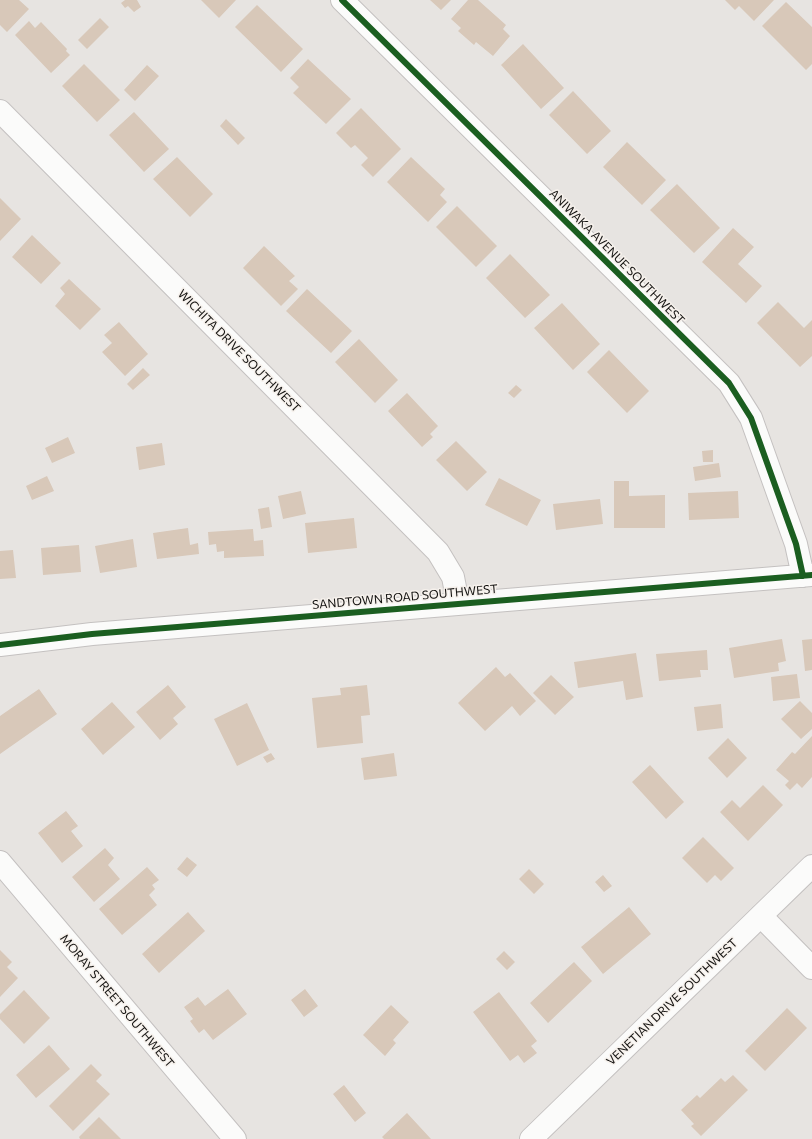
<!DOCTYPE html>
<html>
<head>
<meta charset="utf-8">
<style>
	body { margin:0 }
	canvas { display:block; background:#e7e4e1 }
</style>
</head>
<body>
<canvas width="812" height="1139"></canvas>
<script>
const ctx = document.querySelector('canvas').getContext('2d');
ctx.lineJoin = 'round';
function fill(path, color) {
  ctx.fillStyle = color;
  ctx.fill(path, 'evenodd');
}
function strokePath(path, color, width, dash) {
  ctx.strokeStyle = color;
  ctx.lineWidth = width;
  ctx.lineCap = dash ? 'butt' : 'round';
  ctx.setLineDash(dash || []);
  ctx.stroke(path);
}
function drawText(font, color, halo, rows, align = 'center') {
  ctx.font = font + ' Commissioner,sans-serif';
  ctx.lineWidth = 3;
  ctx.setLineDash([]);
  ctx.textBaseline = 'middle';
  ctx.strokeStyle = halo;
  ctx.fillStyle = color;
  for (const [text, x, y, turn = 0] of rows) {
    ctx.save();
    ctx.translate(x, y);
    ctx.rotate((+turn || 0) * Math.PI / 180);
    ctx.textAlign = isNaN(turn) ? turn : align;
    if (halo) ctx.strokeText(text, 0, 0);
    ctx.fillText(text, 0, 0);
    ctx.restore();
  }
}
const building = new Path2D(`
	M0,0H19L29,9L7,32L0,25Z
	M125,0H137L141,7L134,12L128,6L125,8L121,3Z
	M201,0H236L219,18Z
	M430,0H451L441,10Z
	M468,0H478L506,25L503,29L510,36L493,56L476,42L474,45L458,31L461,28L451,19Z
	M725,0H774L754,21L739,6L735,10Z
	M786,2L812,27V64L806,70L762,26Z
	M257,5L303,49L281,72L235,27Z
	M100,18L109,27L87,49L78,40Z
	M29,21L35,28L41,22L67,49L66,51L70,55L51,73L15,35Z
	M523,44L564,88L541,109L501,65Z
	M308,59L351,99L326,124L293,93L299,87L290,78Z
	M84,64L120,100L97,122L62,86Z
	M147,65L159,76L135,101L124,90Z
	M573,91L611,131L587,154L549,115Z
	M361,108L401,149L373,177L361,165L368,158L355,145L351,148L336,133Z
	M134,112L169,149L144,172L109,135Z
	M226,119L245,138L238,145L220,126Z
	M627,142L666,180L642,205L603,167Z
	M177,157L213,194L190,217L153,179Z
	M411,157L445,189L440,195L447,202L428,222L387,182Z
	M677,184L720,228L694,253L650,210Z
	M0,198L21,219L0,241Z
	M457,206L497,246L476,267L436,227Z
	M733,228L754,247L738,264L762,286L746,303L702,262Z
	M32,235L61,263L41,284L12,257Z
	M264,246L295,276L289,281L298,289L281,306L243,268Z
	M510,254L550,295L525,318L486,278Z
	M69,279L101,309L80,330L55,306L65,294L60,288Z
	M307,289L352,331L331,353L286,311Z
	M778,302L804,328L812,320V356L800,367L757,323Z
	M562,303L600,344L573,370L534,328Z
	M119,322L148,354L125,376L102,352L112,343L104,335Z
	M359,339L398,380L375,403L335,362Z
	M609,350L649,391L627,413L587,372Z
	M143,368L150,375L133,390L127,384Z
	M516,385L522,390L514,398L508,393Z
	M407,393L438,426L430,434L433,437L422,447L388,411Z
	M68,437L75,453L52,463L45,448Z
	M456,441L487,472L467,491L436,460Z
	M162,443L165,465L139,470L136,447Z
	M713,450V462H703L702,451Z
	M719,463L721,477L695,481L693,467Z
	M47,476L54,491L32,500L26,486Z
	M499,478L541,500L527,526L485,505Z
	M614,481H629V496L665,495V528H614Z
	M301,491L306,514L283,519L278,496Z
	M738,491L739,518L689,520L688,493Z
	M600,499L603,524L556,530L553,504Z
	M269,507L272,527L261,529L258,509Z
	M354,518L357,548L308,553L305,523Z
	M188,528L190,545L198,543L199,554L157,559L153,533Z
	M253,529L254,541L263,540L264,556L224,558V551L217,552L216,544L209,545L208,532Z
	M133,539L137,567L100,573L95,546Z
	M79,545L81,572L43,575L41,548Z
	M13,550L16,578L0,579V551Z
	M782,639L786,661L778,663L779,671L734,678L729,648Z
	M812,639V670L805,671L802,640Z
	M707,650L708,670H700L701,677L659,681L656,654Z
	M636,653L643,697L626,700L623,681L578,688L574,662Z
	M496,667L505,677L510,673L536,701L520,716L512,706L485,731L458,703Z
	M797,674L800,698L773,701L771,677Z
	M551,675L574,697L555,715L533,693Z
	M168,685L186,707L173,718L178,724L160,740L136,712Z
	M367,685L370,715L361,716L363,743L317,748L312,698L341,695L340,688Z
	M39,689L57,714L0,754V716Z
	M800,701L812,713V729L801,739L781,719Z
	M112,702L135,727L103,755L81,729Z
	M247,703L269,750L237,766L214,719Z
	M721,704L723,728L697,731L694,707Z
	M812,736V777L802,788L797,783L790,790L785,785L789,781L776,770L792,752L795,754Z
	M728,738L747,758L727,778L708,758Z
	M271,753L275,759L267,763L263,757Z
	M394,753L397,776L364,780L361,758Z
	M650,765L684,802L666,819L632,782Z
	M763,785L783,805L748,841L720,812L732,800L740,808Z
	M66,811L78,826L71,831L83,846L62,863L38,833Z
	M703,837L734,868L721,881L715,875L707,883L682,858Z
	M105,848L114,858L108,865L120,879L94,902L72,877Z
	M187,857L197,865L187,877L177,869Z
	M147,867L159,880L152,885L155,889L149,895L157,905L122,935L99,909Z
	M529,869L544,884L534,894L519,879Z
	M603,875L612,886L604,892L595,882Z
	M629,907L651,934L603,974L581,947Z
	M188,912L205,931L159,973L142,954Z
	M0,950L12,962L7,967L18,978L0,997Z
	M504,951L515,962L507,970L496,959Z
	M574,962L592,981L548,1023L530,1003Z
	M228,989L247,1014L213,1040L204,1029L199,1033L190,1021L193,1019L184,1007L198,997L205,1006Z
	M305,989L318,1006L304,1017L291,1000Z
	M24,990L50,1018L24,1044L0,1019V1014Z
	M499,992L537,1041L531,1046L537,1053L524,1063L518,1055L510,1061L473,1012Z
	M391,1005L409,1022L393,1040L396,1043L385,1056L363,1035Z
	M787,1008L807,1028L765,1071L745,1051Z
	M49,1045L70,1069L36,1098L16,1075Z
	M91,1064L102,1075L96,1081L110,1094L73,1131L49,1106Z
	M733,1075L748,1090L701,1136L691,1126L694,1124L681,1110L697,1095L700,1098L721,1078L725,1082Z
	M344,1085L366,1113L355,1122L333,1094Z
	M407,1113L431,1139H384L382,1137Z
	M99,1117L121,1139H80L79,1137Z`);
const minor = new Path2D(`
	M342,0L729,383L751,418L796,544L803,576
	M0,111L438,552L453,577L458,603
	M0,645L92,634L812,575
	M0,862L235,1139
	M761,916L812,968`);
const tertiary = new Path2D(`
	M531,1139L812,866`);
const cycleway = new Path2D(`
	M342,0L729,383L751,418L796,544L803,576
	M0,645L92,634L812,575`);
const streetNames = [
	["ANIWAKA AVENUE SOUTHWEST",617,257,45],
	["WICHITA DRIVE SOUTHWEST",239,351,45],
	["SANDTOWN ROAD SOUTHWEST",405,597,-5],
	["MORAY STREET SOUTHWEST",117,1001,50],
	["VENETIAN DRIVE SOUTHWEST",672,1002,-44]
];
fill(building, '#d8c8b9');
strokePath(minor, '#c4c1c0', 24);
strokePath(tertiary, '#c4c1c0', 24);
strokePath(minor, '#fbfbfa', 22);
strokePath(tertiary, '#fbfbfa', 22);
strokePath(cycleway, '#1b5e20', 6);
drawText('12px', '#12110f', '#f6f1ec', streetNames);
</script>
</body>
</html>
